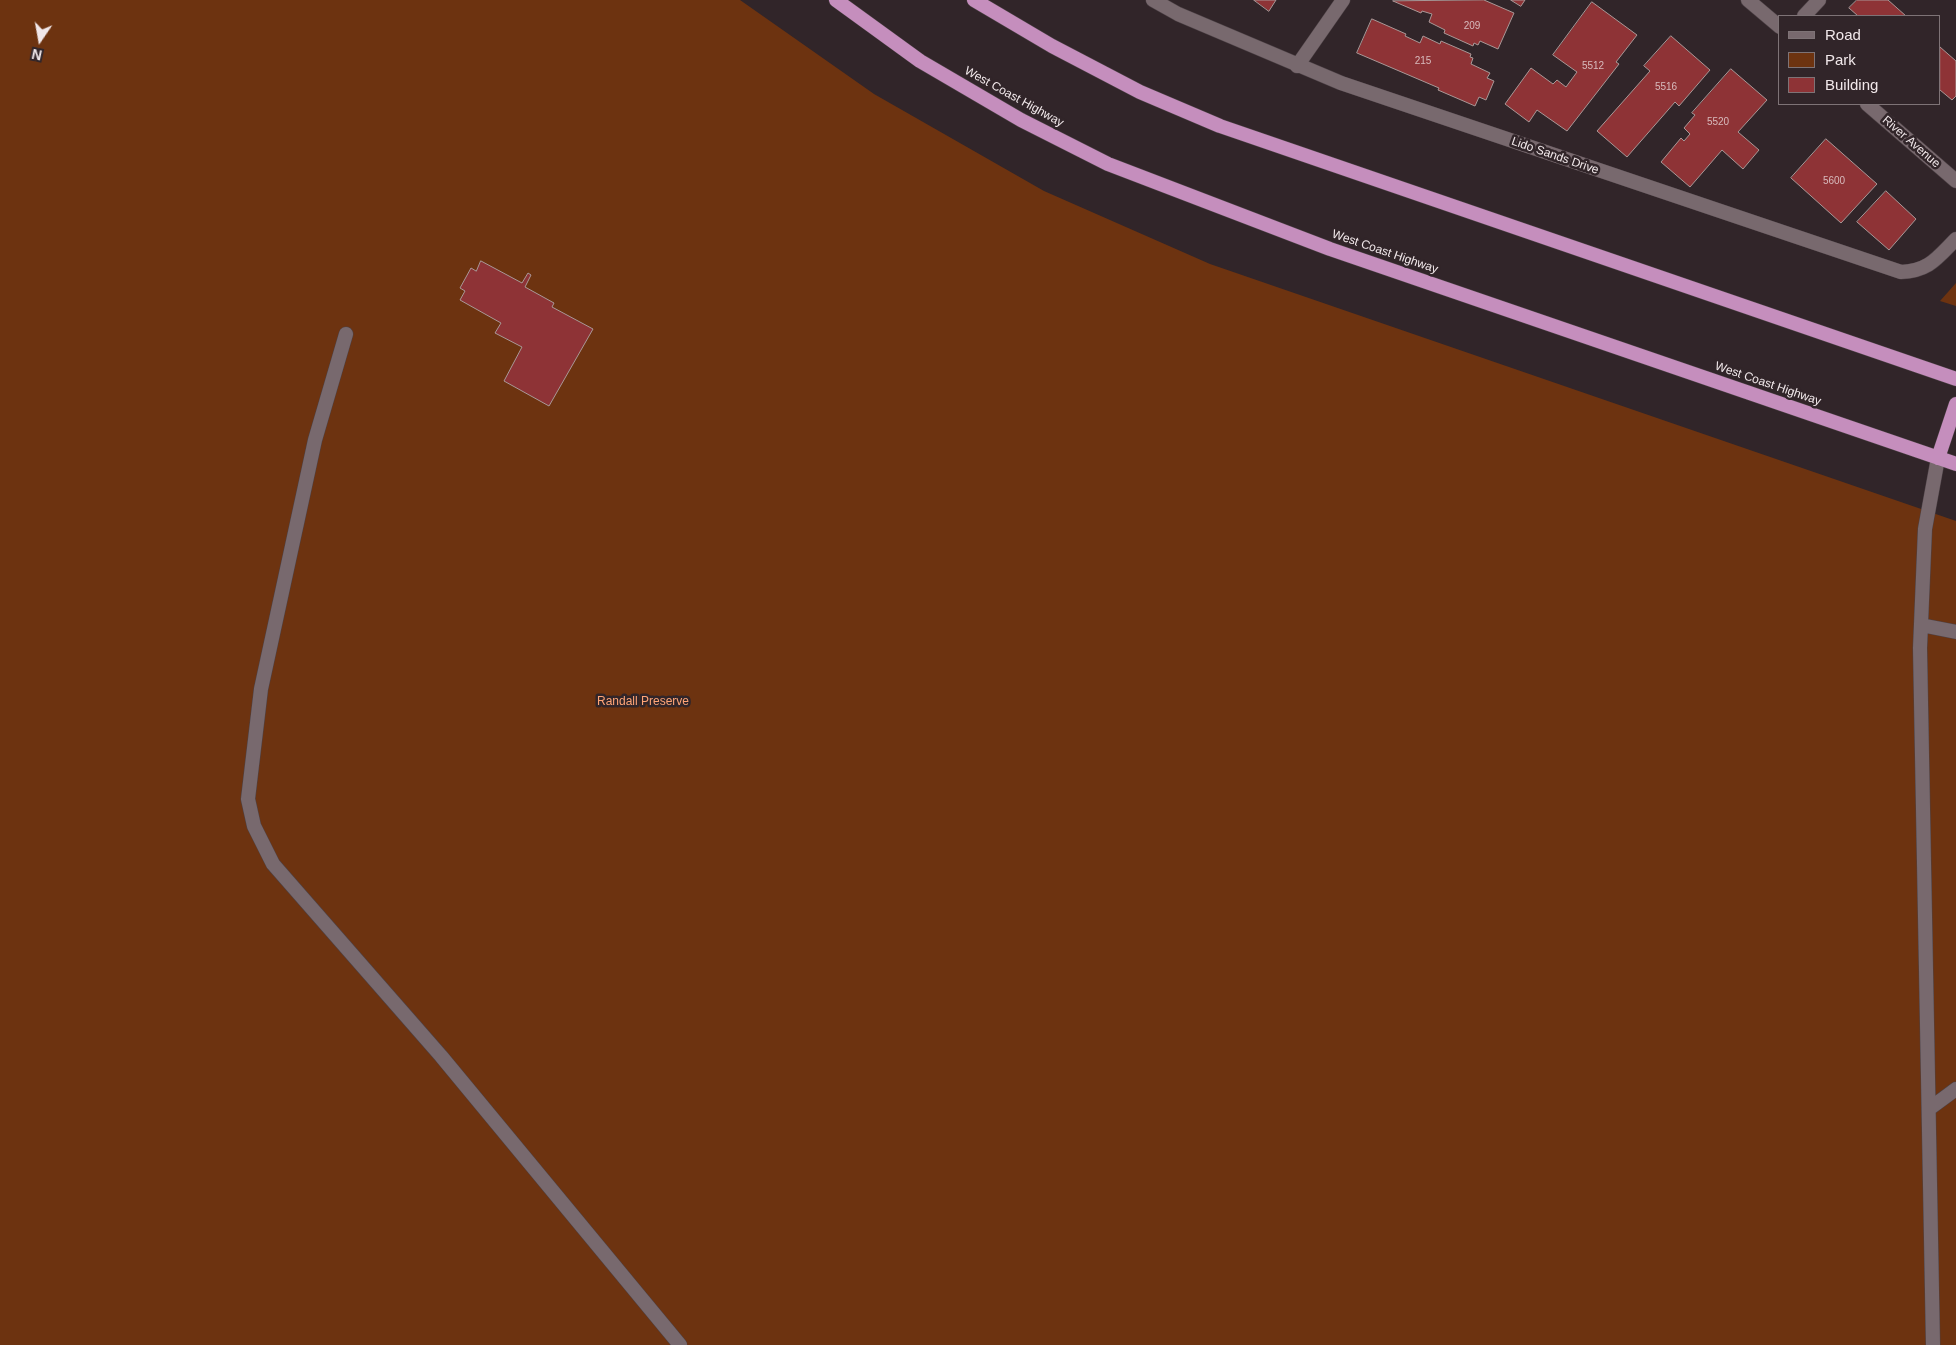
<!DOCTYPE html>
<html>
<head>
<meta charset="utf-8">
<style>
	body { margin:0 }
	#map { position:relative; width:1956px; height:1345px; overflow:hidden; background:#312529; font-family:Helvetica,sans-serif }
	canvas { display:block }
	.legend { position:absolute; left:1778px; top:15px; width:162px; height:90px; box-sizing:border-box; background:#312529; border:1px solid #7e7376; margin:0; padding:6px 9px; list-style:none; font-size:15px; color:#f1e8ea }
	.legend li { display:flex; align-items:center; gap:10px; height:25px }
	.legend b { width:25px; border:1px solid #7e7376 }
	.north { position:absolute; left:15px; top:15px; width:50px; height:50px; -webkit-text-stroke:4px #312529; paint-order:stroke; rotate:192deg; font-size:14px; font-weight:700; line-height:20px; text-align:center; color:#f1e8ea }
	.north::after { content:''; display:block; margin:auto; width:18px; height:22px; background:#f1e8ea; clip-path:polygon(50% 0,100% 100%,50% 72%,0 100%) }
</style>
</head>
<body>
<div id="map">
<canvas width="1956" height="1345"></canvas>
<ul class="legend">
<li><b style="height:6px;background:#78696e"></b>Road</li>
<li><b style="height:14px;background:#6d3310"></b>Park</li>
<li><b style="height:14px;background:#8e3336"></b>Building</li>
</ul>
<div class="north">N</div>
</div>
<script>
const ctx = document.querySelector('canvas').getContext('2d');
ctx.lineJoin = 'round';
function fill(path, color) {
  ctx.fillStyle = color;
  ctx.fill(path, 'evenodd');
}
function strokePath(path, color, width, dash) {
  ctx.strokeStyle = color;
  ctx.lineWidth = width;
  ctx.lineCap = dash ? 'butt' : 'round';
  ctx.setLineDash(dash || []);
  ctx.stroke(path);
}
function drawText(font, color, halo, rows, align = 'center') {
  ctx.font = font + ' Helvetica,sans-serif';
  ctx.lineWidth = 5;
  ctx.setLineDash([]);
  ctx.textBaseline = 'middle';
  ctx.strokeStyle = halo;
  ctx.fillStyle = color;
  for (const [text, x, y, turn = 0] of rows) {
    ctx.save();
    ctx.translate(x, y);
    ctx.rotate((+turn || 0) * Math.PI / 180);
    ctx.textAlign = isNaN(turn) ? turn : align;
    if (halo) ctx.strokeText(text, 0, 0);
    ctx.fillText(text, 0, 0);
    ctx.restore();
  }
}
const green = new Path2D(`
	M0,0H740L874,94L1044,191L1210,264L1956,521V1345H0Z
	M1956,283V306L1940,301Z`);
const building = new Path2D(`
	M1254,0H1276L1269,11Z
	M1484,0L1514,13L1498,49L1480,41L1478,45L1474,43L1473,46L1444,33L1445,30L1429,22L1432,14L1422,11L1421,13L1393,1Z
	M1511,0H1525L1521,6Z
	M1857,0H1888L1906,16H1858L1849,8Z
	M1592,2L1637,35L1616,62L1619,64L1567,131L1537,110L1529,122L1505,104L1531,68L1553,84L1557,80L1566,87L1577,72L1553,55Z
	M1372,19L1406,34L1405,36L1420,43L1423,36L1440,44L1441,41L1471,54L1470,57L1473,58L1471,64L1490,73L1487,78L1494,81L1486,100L1479,97L1475,106L1438,90L1439,88L1357,53Z
	M1671,36L1710,70L1679,106L1675,102L1627,157L1597,131L1650,71L1644,66Z
	M1940,47L1956,61V96L1952,100L1940,90Z
	M1731,69L1767,100L1738,132L1759,150L1743,169L1722,150L1690,187L1661,162L1681,138L1684,141L1690,134L1684,128L1695,115L1692,113Z
	M1826,139L1877,184L1841,223L1791,178Z
	M1886,191L1916,219L1889,250L1857,222Z
	M481,261L522,283L528,273L531,275L525,287L554,303L552,307L593,329L549,406L504,381L522,347L495,333L501,323L460,300L465,291L460,288L471,268L476,271Z`);
const service = new Path2D(`
	M346,334L315,440L261,689L248,799L254,826L273,864L441,1056L680,1345
	M1921,625L1956,632
	M1929,1109L1956,1089
	M1933,1345L1920,648L1925,529L1938,458`);
const minor = new Path2D(`
	M1153,0L1178,14L1341,83L1901,272C1929,271 1937,258 1956,239
	M1804,16L1819,0
	M1297,66L1343,0`);
const tertiary = new Path2D(`
	M1748,0L1780,27
	M1867,104L1956,181`);
const trunk = new Path2D(`
	M836,0L920,61L1021,120L1108,164L1330,249L1956,464
	M974,0L1052,46L1140,92L1220,126L1956,379
	M1938,458L1956,404`);
const numberNames = [
	["209",1472,26],
	["215",1423,61],
	["5512",1593,66],
	["5516",1666,87],
	["5520",1718,122],
	["5600",1834,181]
];
const streetNames = [
	["West Coast Highway",1014,97,29],
	["River Avenue",1911,142,41],
	["Lido Sands Drive",1555,156,19],
	["West Coast Highway",1385,252,19],
	["West Coast Highway",1768,384,19]
];
const parkNames = [
	["Randall Preserve",643,702]
];
fill(green, '#6d3310');
fill(building, '#8e3336');
strokePath(building, '#a99897', 1);
strokePath(service, '#4d4246', 15);
strokePath(minor, '#4d4246', 15);
strokePath(tertiary, '#4d4246', 15);
strokePath(trunk, '#4d4246', 15);
strokePath(service, '#78696e', 14);
strokePath(minor, '#78696e', 14);
strokePath(tertiary, '#78696e', 14);
strokePath(trunk, '#c58ebd', 14);
drawText('10px', '#d8bbbd', null, numberNames);
drawText('12px', '#f1e8ea', '#312529', streetNames);
drawText('12px', '#ffa577', '#312529', parkNames);
</script>
</body>
</html>
